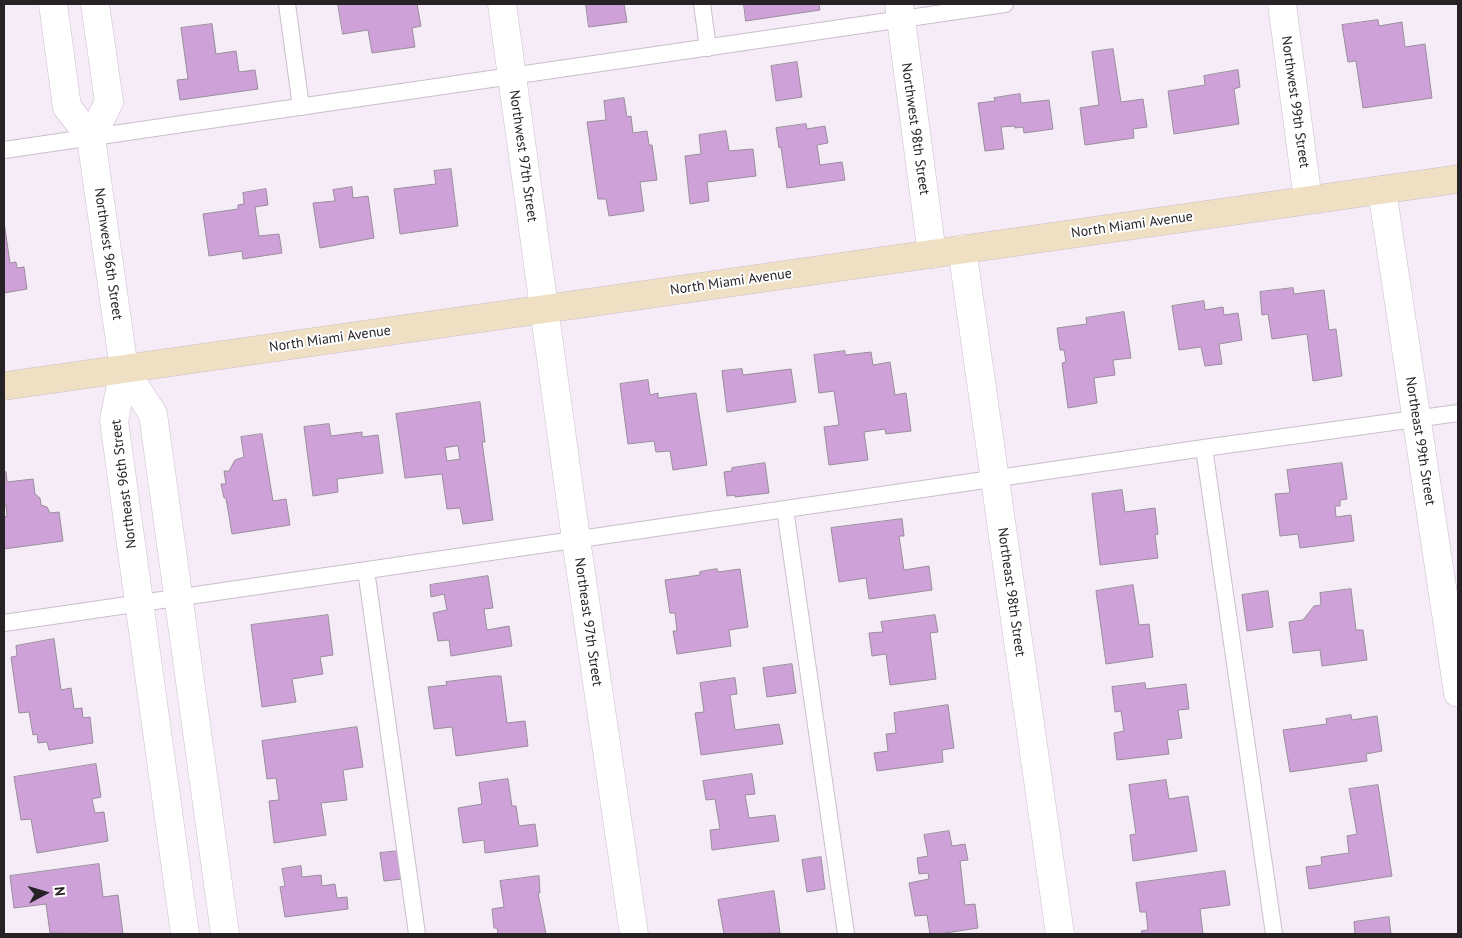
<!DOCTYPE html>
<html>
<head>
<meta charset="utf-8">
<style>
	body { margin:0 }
	#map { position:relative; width:1462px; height:938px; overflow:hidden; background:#f6ecf8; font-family:"PT Sans",sans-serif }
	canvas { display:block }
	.frame { position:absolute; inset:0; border:5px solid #262226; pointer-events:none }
	.north { position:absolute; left:20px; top:868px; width:50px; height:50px; -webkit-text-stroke:4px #fff; paint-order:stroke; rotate:84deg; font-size:14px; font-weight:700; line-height:20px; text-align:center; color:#262226 }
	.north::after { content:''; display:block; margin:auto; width:18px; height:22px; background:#262226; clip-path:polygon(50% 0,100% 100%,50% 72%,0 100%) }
</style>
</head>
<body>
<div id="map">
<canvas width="1462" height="938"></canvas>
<div class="frame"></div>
<div class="north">N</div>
</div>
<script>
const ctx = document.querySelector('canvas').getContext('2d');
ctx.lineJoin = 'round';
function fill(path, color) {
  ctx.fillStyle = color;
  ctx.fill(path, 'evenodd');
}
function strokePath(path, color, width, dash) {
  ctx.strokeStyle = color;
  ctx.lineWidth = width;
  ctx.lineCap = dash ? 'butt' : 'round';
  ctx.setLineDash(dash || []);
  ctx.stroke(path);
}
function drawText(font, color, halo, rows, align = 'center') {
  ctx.font = font + ' "PT Sans",sans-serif';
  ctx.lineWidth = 4;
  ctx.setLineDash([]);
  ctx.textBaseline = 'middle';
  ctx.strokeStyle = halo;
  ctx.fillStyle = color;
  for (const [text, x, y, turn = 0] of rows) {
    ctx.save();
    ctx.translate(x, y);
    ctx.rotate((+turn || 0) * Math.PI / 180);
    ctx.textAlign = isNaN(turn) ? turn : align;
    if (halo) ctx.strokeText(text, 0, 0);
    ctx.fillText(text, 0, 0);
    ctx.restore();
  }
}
const building = new Path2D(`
	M338,4H417L421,26L412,28L415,47L372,53L368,30L343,34Z
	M586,4H624L627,22L589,27Z
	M744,4H819L820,10L746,21Z
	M1378,20L1379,26L1402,22L1405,47L1425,44L1432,98L1363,108L1356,61L1348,62L1342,25Z
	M212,24L216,54L236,51L239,72L255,70L258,89L180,100L177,80L188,79L181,28Z
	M1113,49L1121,102L1143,99L1147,127L1133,129L1134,138L1085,145L1080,108L1099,105L1092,52Z
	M797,62L802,97L776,101L771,66Z
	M1238,70L1240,87L1234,89L1239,124L1174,134L1168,91L1205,85L1204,76Z
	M1020,94L1021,103L1049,100L1053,129L1024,133L1023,127L1015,128V126L1001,127L1004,149L985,151L978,103L995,101L994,98Z
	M624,98L627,117L631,116L633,133L647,131L649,145H652L657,180L640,182L644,211L609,216L606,199H598L587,122L606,120L604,101Z
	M806,124L807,129L825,126L828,143L817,145L820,165L842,162L845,180L787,188L781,147L779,148L776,128Z
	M726,131L729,151L753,149L756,176L707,182L709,201L690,204L685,156L701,154L699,135Z
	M451,169L458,226L400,234L394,189L436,184L434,171Z
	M352,187L353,198L368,196L374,238L320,248L313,203L335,201L333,190Z
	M266,189L268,205L255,207L259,236L279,234L282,253L243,259L242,251L209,256L203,214L238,209V205L244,204L243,193Z
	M4,222L10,263L16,262L17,268L24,267L27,289L4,293Z
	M1293,288L1294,294L1324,290L1329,330L1336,329L1342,376L1313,381L1307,334L1272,339L1268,314L1262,315L1260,292Z
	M1204,301L1205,310L1223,307L1224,315L1238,313L1242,340L1219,344L1222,364L1205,366L1201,347L1179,350L1172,306Z
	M1124,312L1131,358L1113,360L1115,375L1094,378L1097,403L1068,408L1062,363L1066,362L1064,350H1060L1057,328L1087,324L1086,318Z
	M845,351V355L871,352L873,365L890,362L895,395L906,393L911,431L886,434L885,429L864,432L868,460L829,465L824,427L839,425L834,391L819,393L814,355Z
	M742,369L743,375L791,369L796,402L727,412L722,371Z
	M648,380L650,395L658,393V398L696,393L707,465L673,470L670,451L656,452L654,441L628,444L620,384Z
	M480,402L485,442H482L493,520L463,524L460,508L447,509L442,474L405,478L396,414ZM458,446L460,459L447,461L445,448Z
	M329,424L331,436L362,432V437L378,435L383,473L337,479L338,492L313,496L304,427Z
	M262,434L273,501L286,499L290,525L232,534L226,498H224L221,484H226L224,471H229L235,460L244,457L241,437Z
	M765,463L769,493L735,497V495L727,496L724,472L732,471V468Z
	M1342,463L1347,499L1340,500V506H1335L1336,517L1351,515L1354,541L1300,548L1298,534L1280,536L1275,494L1290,493L1287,470Z
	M6,472L7,482L33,479L35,494L40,498L41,505L47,507L50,513L59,512L63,541L4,549V517L7,516L6,505H4V473Z
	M1122,490L1125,512L1155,508L1158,534L1155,535L1158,558L1100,565L1092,494Z
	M902,519L904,536H899L904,570L929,566L932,590L869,599L866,578L839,582L831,528Z
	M717,569L718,572L740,569L748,627L729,630L731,646L677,654L673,631H677L675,613H670L665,580L700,575V572Z
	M488,576L493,608L484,609L487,630L509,626L512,646L451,656L449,640L438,641L433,613L447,610L444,594L431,597L430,585Z
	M1133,585L1139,625L1149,624L1153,657L1106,664L1096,591Z
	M1351,589L1356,630H1363L1367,660L1322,666L1320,650L1293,653L1289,622L1303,620L1314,606L1321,605L1320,593Z
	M1268,591L1273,627L1247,631L1242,595Z
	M328,615L333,655L320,657L323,674L292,679L296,702L262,707L251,625Z
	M935,615L938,632L930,633L936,679L890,685L886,654L872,656L869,633L883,632L881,622Z
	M54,639L61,690L71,688L74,709L82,708L83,718L90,717L93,743L49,750L47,742L38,743L37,734L33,735L29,712L19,713L11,657L17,656L16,646Z
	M792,664L796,693L767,697L763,668Z
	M493,676H501L507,723L525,721L528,746L456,756L452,727L434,729L428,687L447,685L446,682Z
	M735,678L737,694L730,695L735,730L779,724L783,744L701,755L695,713L704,712L700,683Z
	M1145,683L1146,689L1186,684L1189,709L1178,710L1182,738L1167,740L1169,754L1117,760L1114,733L1124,731L1121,711L1115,712L1112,687Z
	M948,705L954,748L942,750L943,762L877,771L874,753L888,751L886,734L896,733L894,713Z
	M1351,715L1352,720L1377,716L1382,751L1366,754L1367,761L1290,772L1283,730L1327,724L1326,719Z
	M357,727L363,767L343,770L347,800L321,803L326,835L274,843L269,801L279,800L276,778L267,779L262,741Z
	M96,764L101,797L92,799L95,813L104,812L108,841L37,853L31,819L21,820L14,777Z
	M752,774L755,794L745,795L749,818L775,815L779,841L712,850L710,830L720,829L715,799L706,800L703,781Z
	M508,779L512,806H516L519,826L535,824L538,846L485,853L484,840L463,843L458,808L482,804L479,783Z
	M1166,780L1169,799L1188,796L1197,851L1133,861L1130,835L1136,834L1129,785Z
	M1378,785L1392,876L1309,889L1306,867L1322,865L1321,857L1349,853L1347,836L1357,834L1349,789Z
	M949,831L952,846L965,844L968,860L960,861L965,905L975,904L978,928L939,934H930L927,915L915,916L909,883L929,879L928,873L919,874L917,858L928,856L924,835Z
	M399,851L403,879L384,881L380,853Z
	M821,857L825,889L807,892L802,860Z
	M99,864L103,897L118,895L123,934L50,933L46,904L14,908L10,876Z
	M301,866L302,877L321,875L322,886L335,884L337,898L347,897L348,909L285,917L280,887L285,886L282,869Z
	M1225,871L1230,905L1200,909L1203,934H1142L1141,931L1148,930L1146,912H1140L1136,883Z
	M539,876L540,893H538L546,934H498L497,928H494L492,909L504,907L500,881Z
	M774,891L780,933L724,934L718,900Z
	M1389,917L1391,934H1355L1354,922Z`);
const service = new Path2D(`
	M287,4L301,107
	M702,4L708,48
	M4,150L1005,4
	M1204,448L1274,934
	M785,509L846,934
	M366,570L417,934
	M4,623L1204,448L1458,413`);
const minor = new Path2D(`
	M53,4L67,107L91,138L124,369L114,421L185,934
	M502,4L576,539L634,934
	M899,4L932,254
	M1282,4L1308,200
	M91,138L109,102L95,4
	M1382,190L1458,693
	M962,249L1060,934
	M124,369L153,414L225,934`);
const secondary = new Path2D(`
	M4,386L1458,179`);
const streetNames = [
	["Northwest 99th Street",1295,102,82],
	["Northwest 98th Street",915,129,82],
	["Northwest 97th Street",523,156,82],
	["North Miami Avenue",1132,225,-8],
	["Northwest 96th Street",108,254,82],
	["North Miami Avenue",731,282,-8],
	["North Miami Avenue",330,339,-8],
	["Northeast 99th Street",1420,441,81],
	["Northeast 96th Street",124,484,-97],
	["Northeast 98th Street",1011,592,82],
	["Northeast 97th Street",588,622,82]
];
fill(building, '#cfa1d9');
strokePath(building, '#988e9a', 1);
strokePath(service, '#c9bfcb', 18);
strokePath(minor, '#c9bfcb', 29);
strokePath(secondary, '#c9bfcb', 29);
strokePath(service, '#fff', 16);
strokePath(minor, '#fff', 28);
strokePath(secondary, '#f0e0c3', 28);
drawText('14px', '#262226', '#fff', streetNames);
</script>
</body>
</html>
